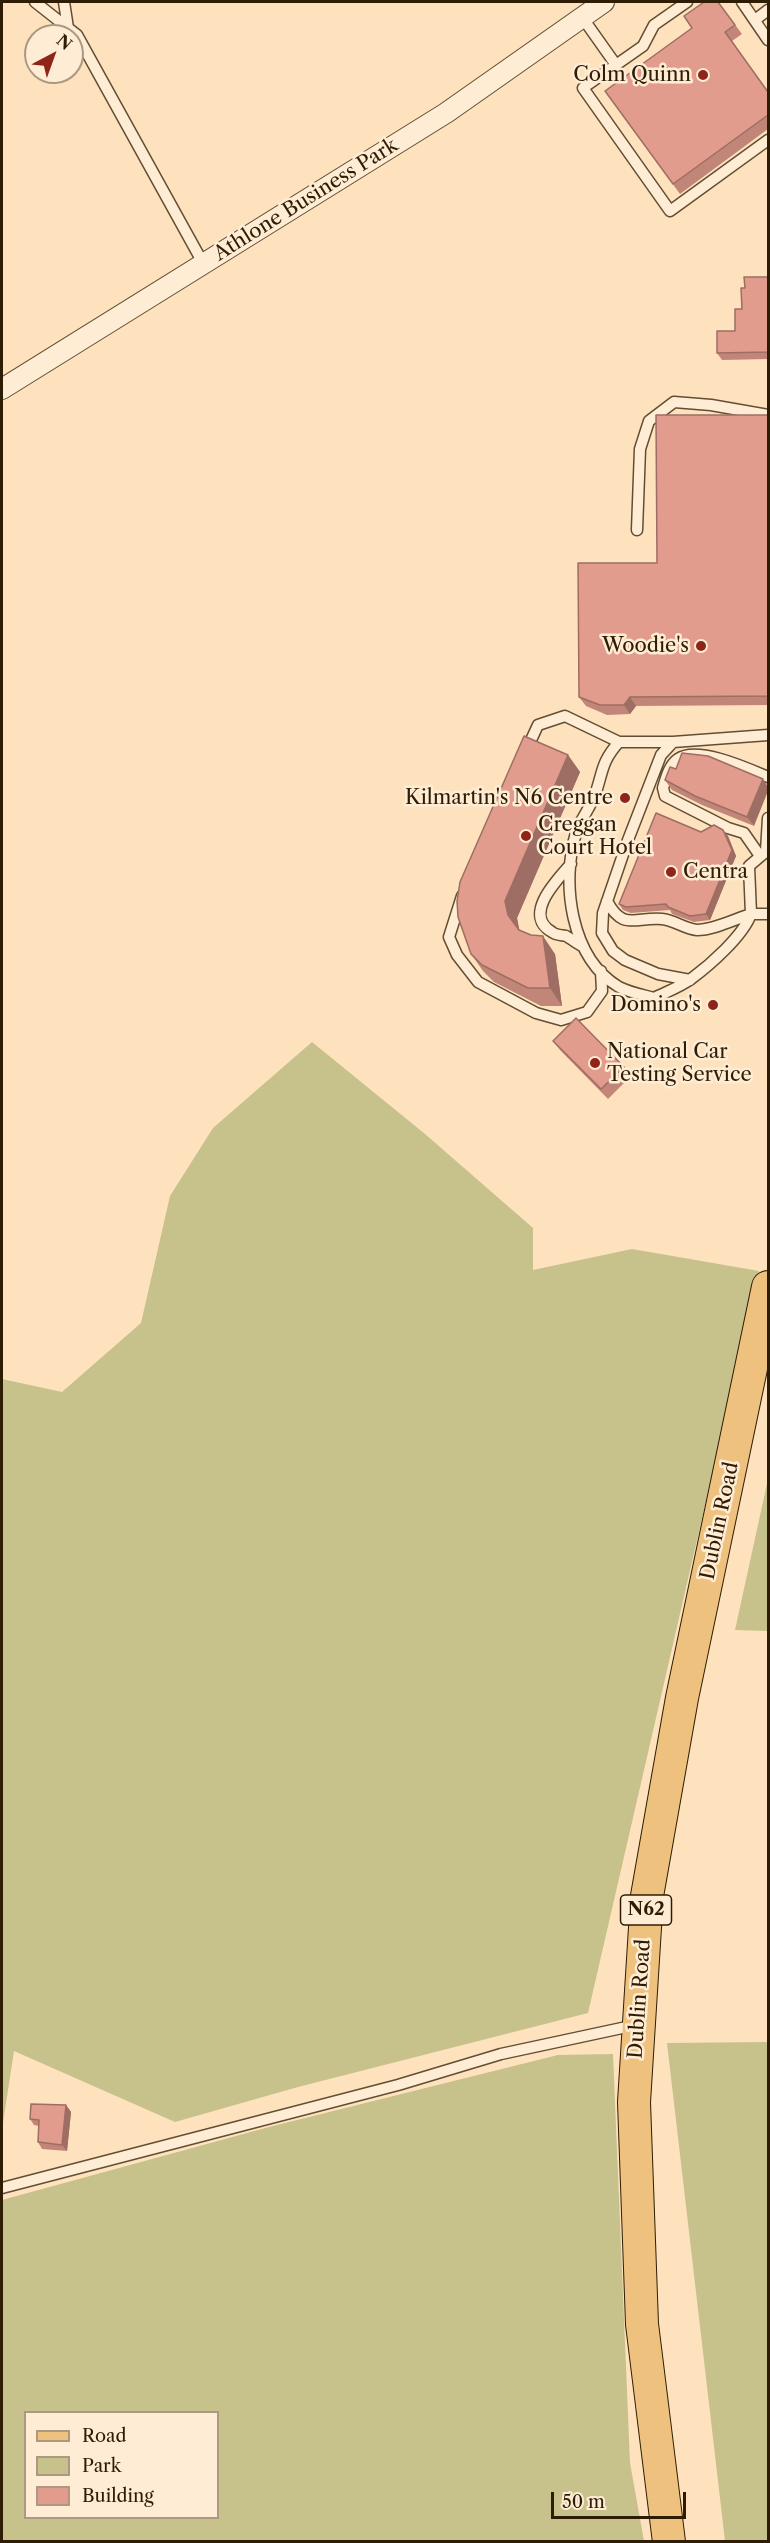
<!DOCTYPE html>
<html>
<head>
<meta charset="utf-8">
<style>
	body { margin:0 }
	#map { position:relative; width:770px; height:2543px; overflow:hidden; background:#fde2bd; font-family:"Libre Caslon Text",serif }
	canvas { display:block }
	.frame { position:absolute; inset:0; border:3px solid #2f1c04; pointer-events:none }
	.legend { position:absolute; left:24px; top:2411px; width:195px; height:108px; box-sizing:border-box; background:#feecd4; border:2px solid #ab9981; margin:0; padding:8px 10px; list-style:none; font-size:18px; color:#2f1c04 }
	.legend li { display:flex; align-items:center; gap:12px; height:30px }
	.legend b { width:30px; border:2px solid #ab9981 }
	.north { position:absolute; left:24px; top:24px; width:60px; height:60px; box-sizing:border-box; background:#feecd4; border:2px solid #ab9981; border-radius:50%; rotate:41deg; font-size:16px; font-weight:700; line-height:24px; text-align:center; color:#2f1c04 }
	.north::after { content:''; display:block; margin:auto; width:21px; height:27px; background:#8f2418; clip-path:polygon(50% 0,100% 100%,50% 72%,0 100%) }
	.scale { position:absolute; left:551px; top:2492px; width:135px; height:27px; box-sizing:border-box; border:3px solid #2f1c04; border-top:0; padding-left:8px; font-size:18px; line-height:21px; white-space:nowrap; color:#2f1c04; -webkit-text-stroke:4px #feecd4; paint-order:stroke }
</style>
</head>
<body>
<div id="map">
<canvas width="770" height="2543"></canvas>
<div class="frame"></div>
<ul class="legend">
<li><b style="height:8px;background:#eec17e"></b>Road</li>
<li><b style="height:16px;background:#c7c18c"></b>Park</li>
<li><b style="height:16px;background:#e19c8d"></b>Building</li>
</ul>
<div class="north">N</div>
<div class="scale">50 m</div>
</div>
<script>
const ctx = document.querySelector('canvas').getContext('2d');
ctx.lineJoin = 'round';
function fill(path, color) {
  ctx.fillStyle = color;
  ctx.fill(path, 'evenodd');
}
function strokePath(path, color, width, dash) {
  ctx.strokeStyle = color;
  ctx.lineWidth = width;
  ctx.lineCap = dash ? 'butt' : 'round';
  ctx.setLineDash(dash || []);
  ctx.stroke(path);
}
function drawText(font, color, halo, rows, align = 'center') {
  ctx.font = font + ' "Libre Caslon Text",serif';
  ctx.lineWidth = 5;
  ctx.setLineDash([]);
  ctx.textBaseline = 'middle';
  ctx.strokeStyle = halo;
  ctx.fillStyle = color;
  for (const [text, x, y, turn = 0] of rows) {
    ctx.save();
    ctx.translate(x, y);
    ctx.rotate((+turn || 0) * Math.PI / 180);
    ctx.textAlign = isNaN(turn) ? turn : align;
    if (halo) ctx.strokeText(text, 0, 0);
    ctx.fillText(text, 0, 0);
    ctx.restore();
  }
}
const green = new Path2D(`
	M312,1042L425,1134L533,1228V1270L632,1249L759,1271L588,2013L298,2087L175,2122L14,2051L2,2129V1379L62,1392L141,1323L170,1196L213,1128Z
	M768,1479V1631L735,1630Z
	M768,2042V2541H725L667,2043Z
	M613,2054L630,2463L644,2541H2V2200L269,2127L558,2055ZM26,2412H218V2518H26Z`);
const lane = new Path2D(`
	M35,2L68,28L64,2
	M687,2L654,25L643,46L583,88L670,211L768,140
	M742,2L768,40
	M582,17L616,65
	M755,20L768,10
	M68,28L77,35L203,263
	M637,530L640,449L649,421L674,402L711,405L768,415
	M619,742C601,762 603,772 595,795C590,808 580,820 576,833C561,882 570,958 619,987C628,992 643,995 654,998C666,992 680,987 691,979C710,965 743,936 751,914H768
	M673,742L661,755L628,840L603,913L602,933L613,951L625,960L658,974L690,980
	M526,751L538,725L565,716L619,742H673L768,735
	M766,851L768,818
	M760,856L744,833L728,828L665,796L663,788C666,778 669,765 678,759C697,745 749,769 768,777
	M571,864C557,880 522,915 552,932C555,935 561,935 566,936C571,939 577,943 582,946
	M462,896L449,937L457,955L478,982L536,1013L561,1020L587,1012L602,991L601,971
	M607,901C623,931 634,917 662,919C674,920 685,929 697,930C714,930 735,919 751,914L749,866L768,850
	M2,2188L398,2085L501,2054L636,2025`);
const street = new Path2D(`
	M2,389L446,113L604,2`);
const primary = new Path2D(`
	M669,2542L642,2324L634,2102L647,1896L682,1698L768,1287`);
const wall = new Path2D(`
	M718,2L742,34L732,41L768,92V129L680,194L605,91L692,28Z
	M768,277V359L722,360L717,353L735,331L742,309L745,288Z
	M768,415V705L636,706L630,714L607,715L586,706L579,697L657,563Z
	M568,755L580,772L517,918L519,930L555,954L562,1006H541L494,982L483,971L471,954Z
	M708,756L754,826L702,805L672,790L665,780L676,769Z
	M723,830L728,836L736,856L710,920L694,922L672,914L670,910L631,913L623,910L619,904L701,832Z
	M553,1041L624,1067L631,1076L608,1099L560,1050Z
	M66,2105L71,2112L67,2151L42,2149L38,2142L39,2126L34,2125L30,2119Z`);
const shadedWall = new Path2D(`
	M630,697L636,706L630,714L624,705Z
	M568,755L580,772L517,918L520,933L508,915L505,901Z
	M763,779L768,787V791L754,826L747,817Z
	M723,830L728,836L736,856L710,920L706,914Z
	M543,936L555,954L562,1006L550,988Z
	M66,2105L71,2112L67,2151L62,2145Z`);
const building = new Path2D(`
	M704,2H718L735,25L725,32L768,92V115L673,184L605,91L692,28L684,16Z
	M744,277H768V352L717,353V331H735V309H742L741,288H745Z
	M656,415H768V696L630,697L624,705H600L579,697L578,563H657Z
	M524,736L568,755L505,901L508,915L519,930L531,935L543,936L550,988H528L482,965L471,954L458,917L457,901L460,882Z
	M682,753L708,756L763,779L747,817L695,796L665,780L670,767L676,769Z
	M656,813L701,832L714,825L723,830L732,850L706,914L690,916L668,907L666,904L626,907L619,904Z
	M576,1018L624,1067L601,1089L553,1041Z
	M31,2104L66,2105L62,2145L38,2142L39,2120L30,2119Z`);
const markers = [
	[703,75,6,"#8f2418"],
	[701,646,6,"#8f2418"],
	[625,798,6,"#8f2418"],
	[526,836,6,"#8f2418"],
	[671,872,6,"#8f2418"],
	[713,1005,6,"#8f2418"],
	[595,1063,6,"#8f2418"]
];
const shields = [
	[646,1910,51]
];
const shieldNames = [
	["N62",646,1910]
];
const poiNames = [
	["Colm Quinn",691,75],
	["Woodie's",689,646],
	["Kilmartin's N6 Centre",613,798],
	["Creggan",538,825,"left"],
	["Court Hotel",538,848,"left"],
	["Centra",683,872,"left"],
	["Domino's",701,1005],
	["National Car",607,1052,"left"],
	["Testing Service",607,1075,"left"]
];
const streetNames = [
	["Athlone Business Park",306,200,-32],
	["Dublin Road",720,1521,-78],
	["Dublin Road",640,1999,-86]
];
fill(green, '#c7c18c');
strokePath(lane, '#624e32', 13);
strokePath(street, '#624e32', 22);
strokePath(primary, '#2f1c04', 34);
strokePath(lane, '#feecd4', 10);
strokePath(street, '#feecd4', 20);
strokePath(primary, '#eec17e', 32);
fill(wall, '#c28679');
fill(shadedWall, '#9e6d63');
fill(building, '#e19c8d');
strokePath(building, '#9e6d63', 1.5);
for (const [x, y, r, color] of markers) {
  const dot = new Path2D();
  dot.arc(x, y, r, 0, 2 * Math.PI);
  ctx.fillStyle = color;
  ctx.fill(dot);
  strokePath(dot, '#feecd4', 2);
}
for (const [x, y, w] of shields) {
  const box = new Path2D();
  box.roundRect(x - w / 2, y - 15, w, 30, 4.5);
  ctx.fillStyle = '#feecd4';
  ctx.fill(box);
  strokePath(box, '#2f1c04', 1.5);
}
drawText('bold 18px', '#2f1c04', null, shieldNames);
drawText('20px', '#2f1c04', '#feecd4', poiNames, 'right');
drawText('20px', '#2f1c04', '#feecd4', streetNames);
</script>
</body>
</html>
